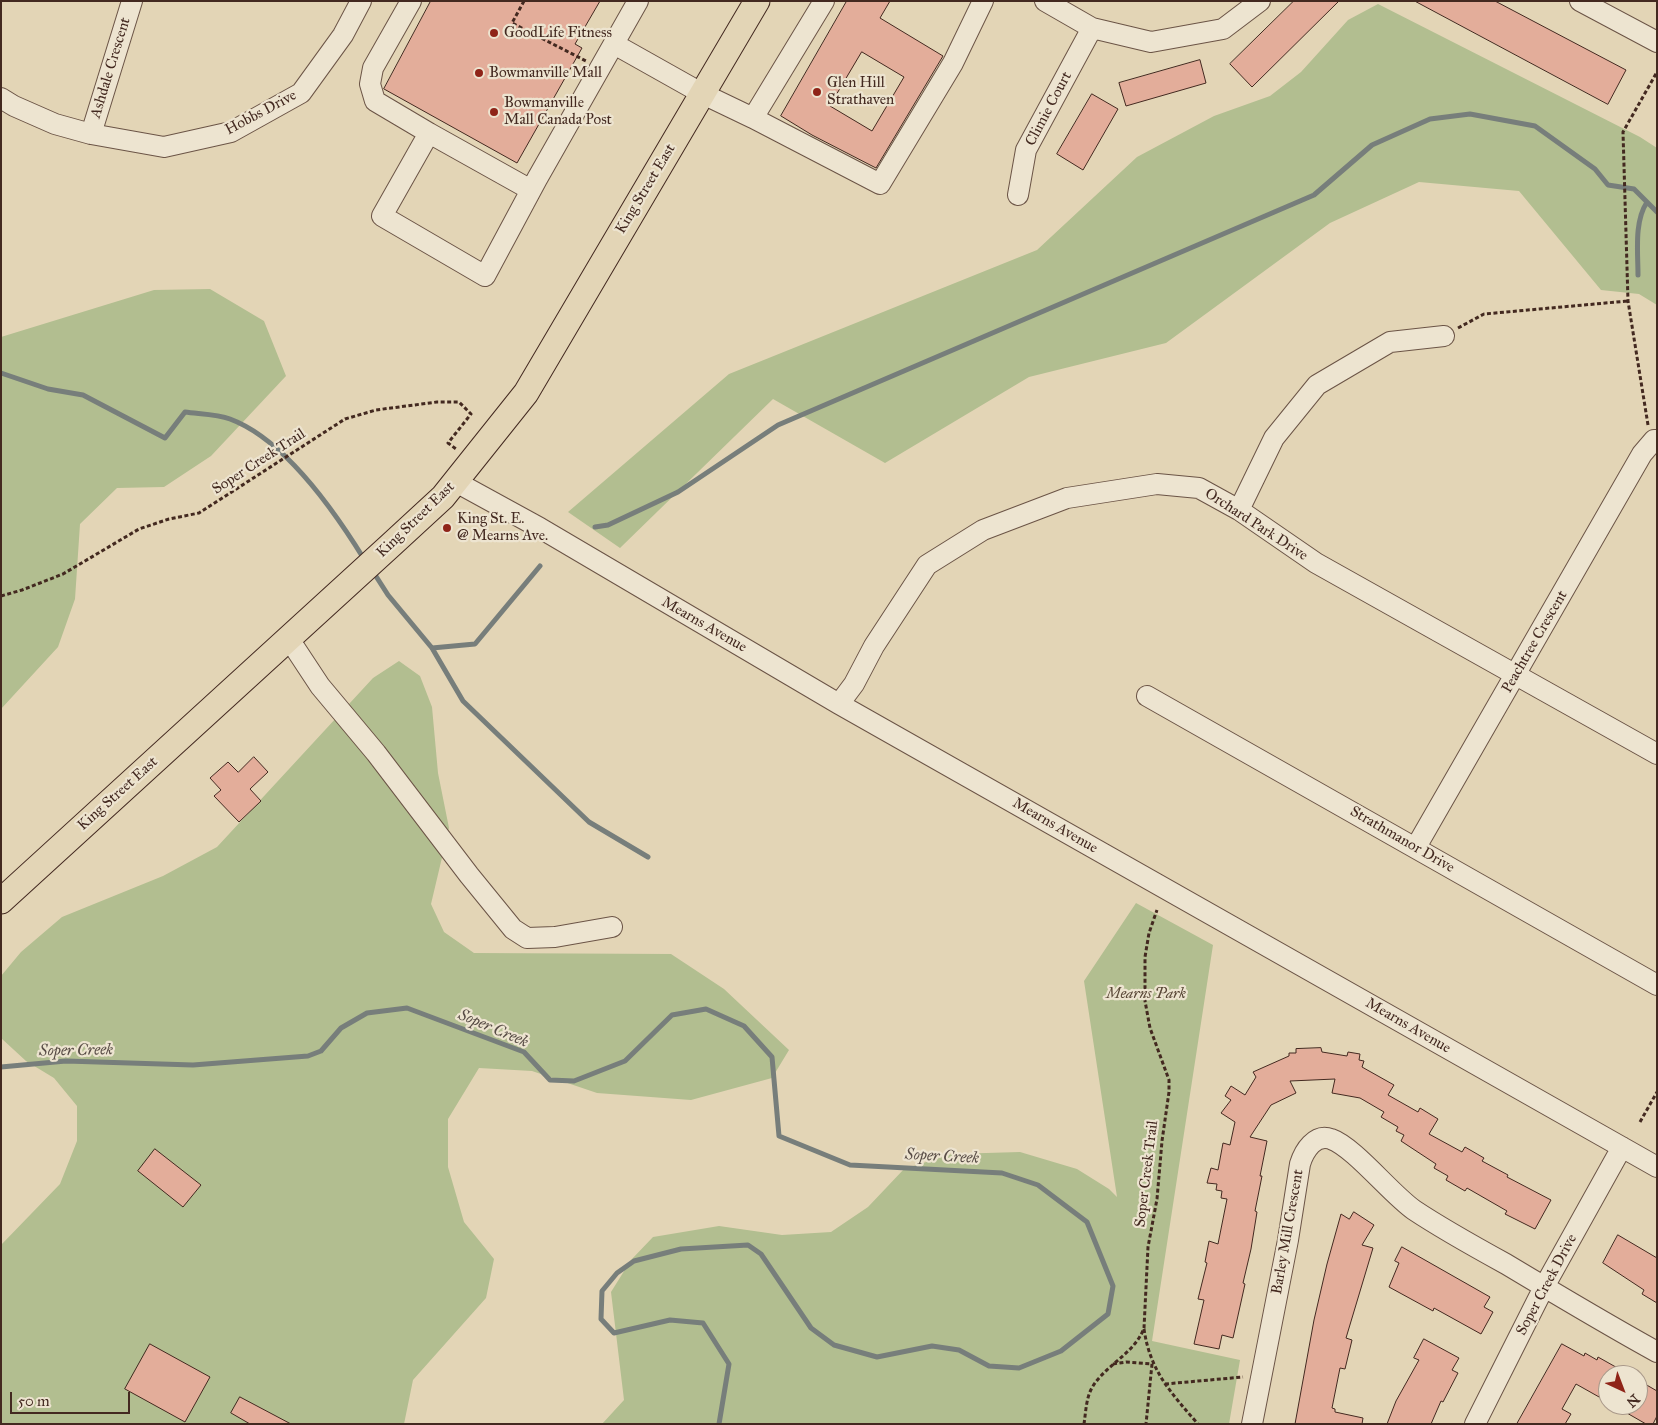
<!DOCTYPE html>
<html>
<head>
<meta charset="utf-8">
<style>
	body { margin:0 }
	#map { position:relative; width:1658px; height:1425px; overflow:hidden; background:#e3d5b6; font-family:"IM FELL Great Primer",serif }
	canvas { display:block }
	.frame { position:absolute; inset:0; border:2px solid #432920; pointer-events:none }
	.north { position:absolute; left:1598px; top:1365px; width:50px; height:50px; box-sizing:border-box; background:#ede4d0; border:1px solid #a9998a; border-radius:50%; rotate:137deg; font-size:14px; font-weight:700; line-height:20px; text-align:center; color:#432920 }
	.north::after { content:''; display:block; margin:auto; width:18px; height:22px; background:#8f2418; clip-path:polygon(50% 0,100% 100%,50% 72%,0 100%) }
	.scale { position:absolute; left:10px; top:1392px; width:120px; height:22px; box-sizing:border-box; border:2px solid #432920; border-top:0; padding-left:6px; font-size:15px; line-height:18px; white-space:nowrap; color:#432920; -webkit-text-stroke:4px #ede4d0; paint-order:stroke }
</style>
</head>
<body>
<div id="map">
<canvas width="1658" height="1425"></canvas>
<div class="frame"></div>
<div class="north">N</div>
<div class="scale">50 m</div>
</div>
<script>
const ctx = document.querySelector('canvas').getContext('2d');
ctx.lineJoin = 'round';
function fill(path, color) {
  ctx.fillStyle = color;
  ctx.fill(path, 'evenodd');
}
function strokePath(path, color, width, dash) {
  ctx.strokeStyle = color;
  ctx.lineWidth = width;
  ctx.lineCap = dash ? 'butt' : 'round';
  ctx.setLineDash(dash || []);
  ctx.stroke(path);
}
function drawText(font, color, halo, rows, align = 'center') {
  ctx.font = font + ' "IM FELL Great Primer",serif';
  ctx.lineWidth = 4.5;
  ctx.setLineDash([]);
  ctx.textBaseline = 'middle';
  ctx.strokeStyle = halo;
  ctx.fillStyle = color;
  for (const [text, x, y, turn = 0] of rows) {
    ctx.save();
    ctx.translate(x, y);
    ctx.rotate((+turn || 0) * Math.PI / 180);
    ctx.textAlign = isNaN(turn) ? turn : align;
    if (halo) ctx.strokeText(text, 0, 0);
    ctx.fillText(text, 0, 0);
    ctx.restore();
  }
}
const green = new Path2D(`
	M1378,4L1640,137L1657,148V305L1639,294L1601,290L1519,191L1419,182L1330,223L1166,343L1029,377L885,463L773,399L620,548L568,512L729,374L1037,250L1137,157L1214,116L1270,96L1301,72L1348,20Z
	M210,289L264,321L286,376L211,456L164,487L117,488L80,524L75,599L58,647L1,709V337L154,290Z
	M399,661L420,676L432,707L438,773L449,828L431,904L444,932L474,953L671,954L724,989L789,1050L772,1078L691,1100L597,1093L532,1071L479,1068L448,1119V1167L464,1222L494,1259L486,1298L413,1380L404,1424H1V1245L60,1184L77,1141V1106L54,1078L26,1061L1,1038V976L21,952L62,917L163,876L217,847L373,678Z
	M1136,903L1213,945L1152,1341L1240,1360L1229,1424H602L624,1400L611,1292L631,1260L653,1237L719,1226L782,1235L831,1232L868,1207L904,1169L952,1154L1020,1152L1077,1169L1109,1189L1117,1197L1084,981Z`);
const stream = new Path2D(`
	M1638,275C1638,252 1634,222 1647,202
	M1,373L48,389L83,395L165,438L185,412C199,414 217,414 230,419C284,439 335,512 364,559
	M595,527L608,525L678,492L778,425L1314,195L1372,145L1430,119L1470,114L1535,126L1595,169L1608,185L1634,189L1657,212
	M372,570L388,595L432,648L463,701L589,822L648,857
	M432,648L475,644L540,566
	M1,1067L66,1061L193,1065L308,1056L321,1051L341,1028L367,1013L407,1008L524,1052L550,1080L574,1081L625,1061L672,1015L706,1009L744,1026L772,1057L779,1136L850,1165L1002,1173L1038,1185L1087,1222L1113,1286L1108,1314L1061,1351L1019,1368L989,1366L959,1350L932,1346L877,1357L834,1345L811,1328L761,1254L748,1245L681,1249L634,1261L617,1273L602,1291L601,1319L614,1333L670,1320L703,1323L729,1364L719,1424`);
const building = new Path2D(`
	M431,1H600L575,44L582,48L517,163L384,89Z
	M847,1H890L880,18L943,56L876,168L812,135L781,116ZM862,52L904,77L872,131L830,106Z
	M1294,1H1339L1252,87L1230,64Z
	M1415,1H1495L1626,70L1608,104Z
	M1200,60L1206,83L1126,106L1119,83Z
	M1092,94L1118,109L1083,170L1057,154Z
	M254,757L268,772L250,789L261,801L239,822L214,796L221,790L210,778L228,762L238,772Z
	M1321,1048L1322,1052L1347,1056L1348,1052L1360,1054L1359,1060L1364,1061L1362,1067L1394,1085L1388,1095L1418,1112L1420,1108L1438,1119L1429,1134L1462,1152L1465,1147L1484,1158L1482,1161L1508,1175L1507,1177L1551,1200L1535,1229L1505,1214L1507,1211L1467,1188L1465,1191L1446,1180L1448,1176L1434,1168L1436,1164L1401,1141L1404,1135L1396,1131L1398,1127L1381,1117L1384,1112L1360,1098L1332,1093L1335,1079L1290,1081L1296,1093L1271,1105L1250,1137L1267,1141L1260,1176H1262L1255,1211L1257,1212L1251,1249L1243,1283L1245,1284L1233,1338L1222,1335L1219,1349L1194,1344L1204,1300L1198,1299L1207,1263L1205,1262L1209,1241L1218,1244L1227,1199L1221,1198L1222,1191L1216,1190L1217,1184L1207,1183L1211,1168L1218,1170L1223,1143L1230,1145L1235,1122L1221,1113L1231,1100L1225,1096L1231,1086L1245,1095L1256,1077L1253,1072L1289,1056V1053H1296V1049Z
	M155,1149L201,1185L183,1207L138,1171Z
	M1354,1212L1374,1225L1362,1245L1373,1248L1346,1338L1352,1340L1345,1369L1340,1368L1332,1408L1335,1409V1412L1363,1418L1362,1424H1295L1314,1320L1327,1264L1341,1214L1349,1219Z
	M1618,1235L1657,1258V1303L1642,1294L1644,1290L1603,1263Z
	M1402,1247L1490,1297L1484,1307L1493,1312L1481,1334L1434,1308L1433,1311L1389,1287L1399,1263L1395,1261Z
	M1424,1339L1459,1358L1452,1370L1458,1373L1443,1402L1441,1401L1431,1424H1387L1396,1401L1419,1360L1414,1358Z
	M150,1344L210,1377L185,1422L125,1389Z
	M1562,1344L1584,1356L1585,1353L1597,1360L1598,1357L1630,1375H1608V1402L1576,1384L1562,1409L1571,1414L1565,1424H1517Z
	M1638,1380L1657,1391V1416L1653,1424H1646L1613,1405H1638Z
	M240,1397L291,1424H250L231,1413Z`);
const path = new Path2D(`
	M524,1L512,23L586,61
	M1458,328L1484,314L1628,301
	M1648,425L1628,301L1623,132L1657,72
	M1,596L22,590L63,574L139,529L169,519L199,513L345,419L376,410L437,402H459L471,414L448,443L456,449
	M1640,1122L1657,1092
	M1144,1329C1150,1371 1171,1393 1198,1424
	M1113,1364L1126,1362L1152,1364L1146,1424
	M1165,1384L1243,1377
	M1084,1424C1086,1411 1086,1397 1093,1386C1107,1364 1135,1353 1144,1328L1148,1247L1157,1199L1162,1141L1169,1092V1080L1150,1028L1145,1001V957L1149,933L1157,910`);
const minor = new Path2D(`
	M411,1L373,68L370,84L375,101L429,133L382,216L485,276L537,179L638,1
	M1045,1L1092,28L1151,42L1223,29L1260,1
	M1580,1L1657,42
	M614,44L703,94L753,118L824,1
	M1,98L14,106L55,124L91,134L164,147L231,132L301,93L343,35L361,1
	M753,118L880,184L953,63L983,1
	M429,133L531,190
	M91,134L132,1
	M1018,195L1026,150L1092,28
	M456,482L540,528L839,704L1657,1167
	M1239,510L1274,438L1317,385L1390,342L1444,336
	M289,639L320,686L376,753L469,875L513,929L527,938L555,937L612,927
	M1147,696L1657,985
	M839,704L854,684L874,646L927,565L983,530L1067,498L1157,484L1199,488L1239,510L1316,563L1657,754
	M1416,847L1642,454L1654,440H1657
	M1252,1424L1288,1240L1300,1164C1304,1151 1315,1133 1331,1139C1354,1147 1391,1194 1414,1210C1444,1230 1475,1247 1506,1264C1556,1294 1606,1324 1657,1352
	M1475,1424L1544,1287L1622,1147`);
const major = new Path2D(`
	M1,901L392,544L443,497L526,393L757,1`);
const markers = [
	[494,33,5,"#8f2418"],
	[479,73,5,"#8f2418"],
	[817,92,5,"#8f2418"],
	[494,112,5,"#8f2418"],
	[447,528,5,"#8f2418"]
];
const poiNames = [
	["GoodLife Fitness",504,33],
	["Bowmanville Mall",489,73],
	["Glen Hill",827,83],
	["Strathaven",827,100],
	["Bowmanville",504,103],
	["Mall Canada Post",504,120],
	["King St. E.",457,519],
	["@ Mearns Ave.",457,536]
];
const streetNames = [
	["Ashdale Crescent",111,68,-73],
	["Climie Court",1049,109,-62],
	["Hobbs Drive",261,113,-28],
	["King Street East",646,189,-59],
	["Soper Creek Trail",259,462,-33],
	["King Street East",416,520,-44],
	["Orchard Park Drive",1256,525,33],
	["Mearns Avenue",704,625,30],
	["Peachtree Crescent",1535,642,-60],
	["King Street East",118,794,-42],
	["Mearns Avenue",1055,826,30],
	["Strathmanor Drive",1402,840,30],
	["Mearns Avenue",1408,1026,30],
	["Soper Creek Trail",1147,1174,-83],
	["Barley Mill Crescent",1288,1232,-80],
	["Soper Creek Drive",1547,1285,-62]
];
const parkNames = [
	["Mearns Park",1146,994]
];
const waterNames = [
	["Soper Creek",493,1029,23],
	["Soper Creek",76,1051,-1],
	["Soper Creek",942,1157,3]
];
fill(green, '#b2be90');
strokePath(stream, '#777e7b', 5);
fill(building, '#e3ad9a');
strokePath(building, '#432920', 1);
strokePath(minor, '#6b5446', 22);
strokePath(major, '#432920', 27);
strokePath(path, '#432920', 3, [4, 2.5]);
strokePath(minor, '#ede4d0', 20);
strokePath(major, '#e3d5b6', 25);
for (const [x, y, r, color] of markers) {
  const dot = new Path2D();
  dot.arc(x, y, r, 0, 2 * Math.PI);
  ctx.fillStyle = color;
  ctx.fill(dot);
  strokePath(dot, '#ede4d0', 2);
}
drawText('15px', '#432920', '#ede4d0', poiNames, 'left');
drawText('15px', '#432920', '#ede4d0', streetNames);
drawText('italic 15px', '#594736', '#ede4d0', parkNames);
drawText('italic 16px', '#584c46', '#ede4d0', waterNames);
</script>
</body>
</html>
